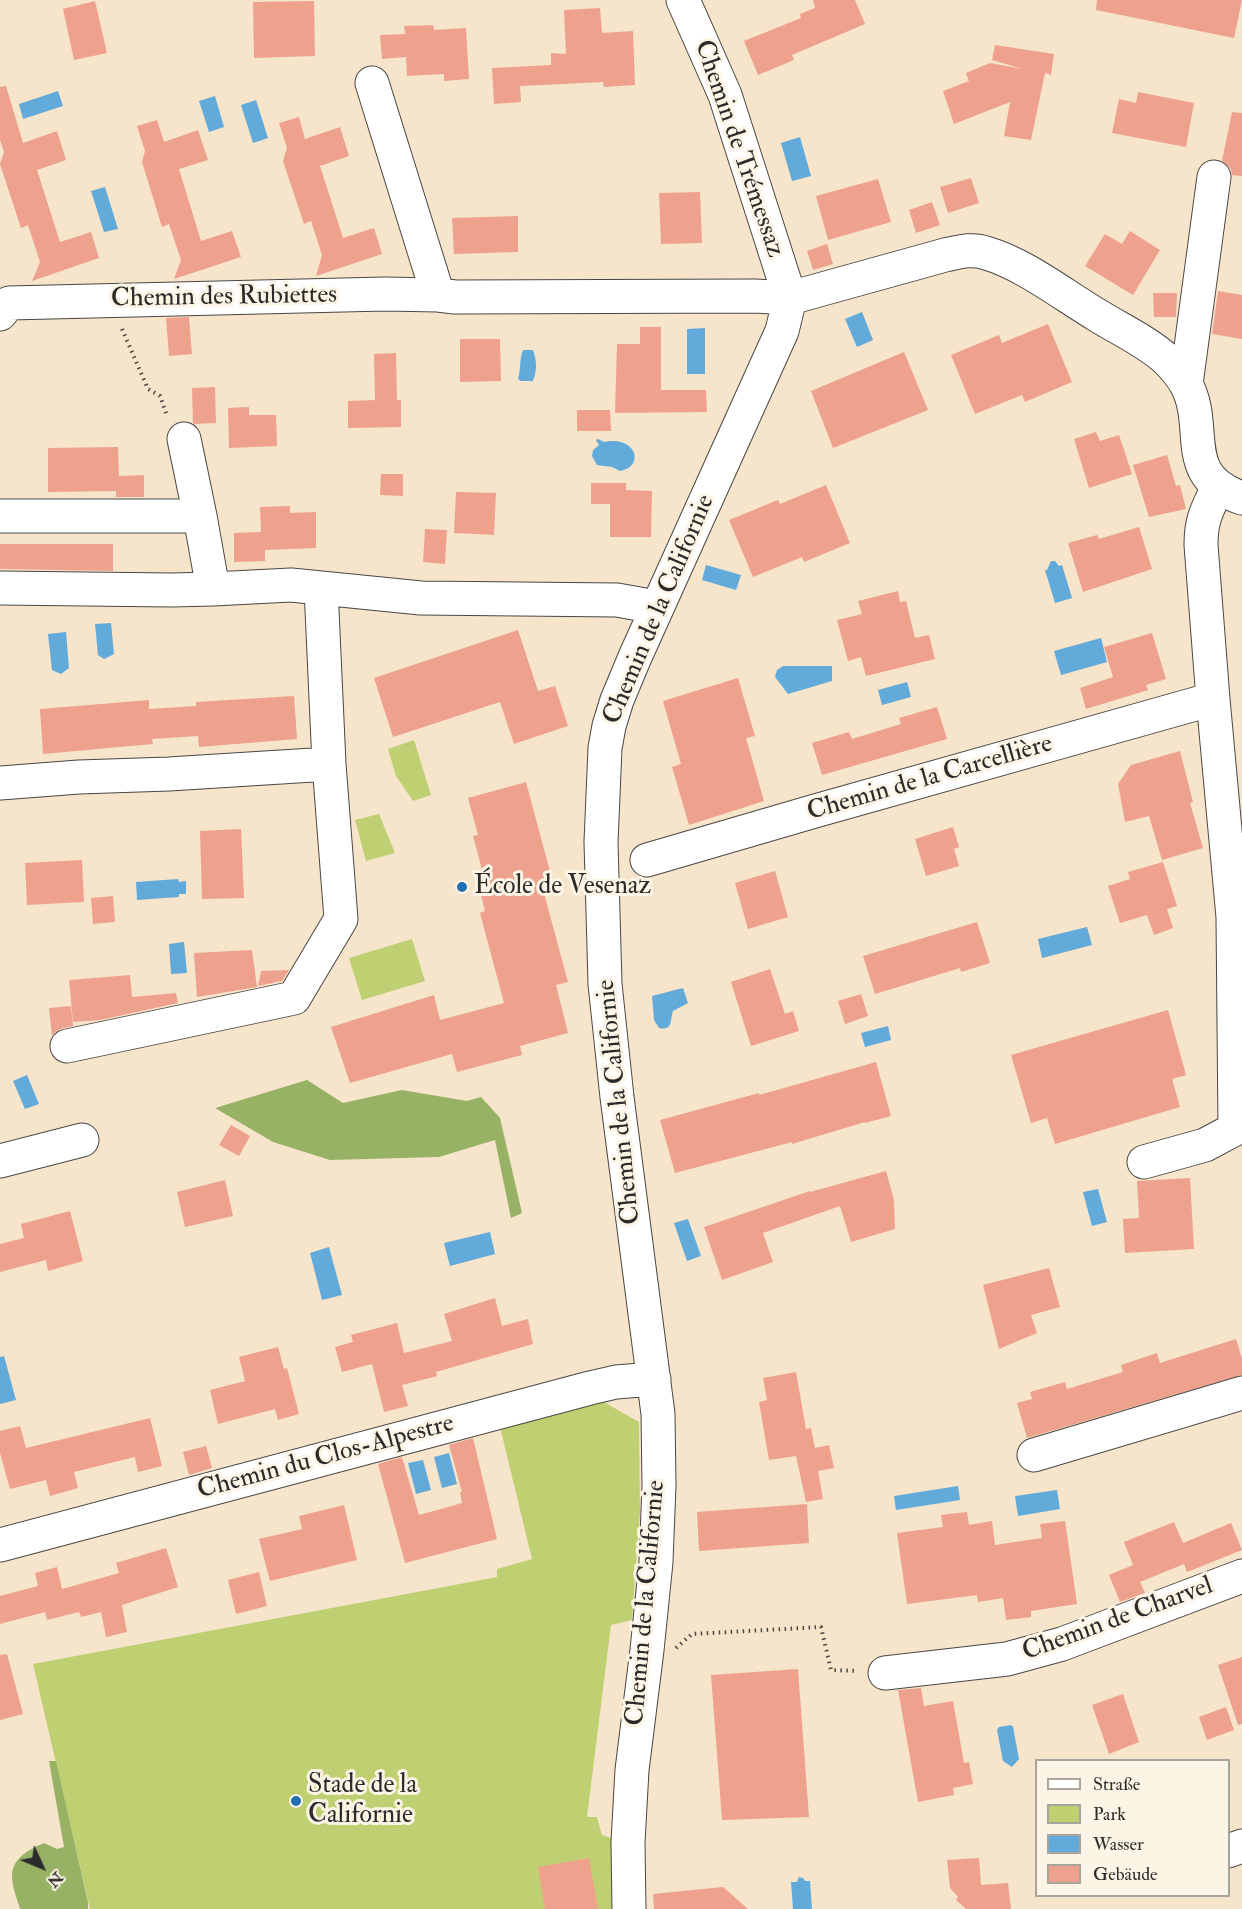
<!DOCTYPE html>
<html>
<head>
<meta charset="utf-8">
<style>
	body { margin:0 }
	#map { position:relative; width:1242px; height:1909px; overflow:hidden; background:#f6e4cb; font-family:"IM FELL Double Pica",serif }
	canvas { display:block }
	.legend { position:absolute; left:1035px; top:1759px; width:195px; height:138px; box-sizing:border-box; background:#fcf5e5; border:2px solid #a8a49b; margin:0; padding:8px 10px; list-style:none; font-size:18px; color:#2b2b2b }
	.legend li { display:flex; align-items:center; gap:12px; height:30px }
	.legend b { width:30px; border:2px solid #a8a49b }
	.north { position:absolute; left:12px; top:1837px; width:60px; height:60px; -webkit-text-stroke:4px #fcf5e5; paint-order:stroke; rotate:134deg; font-size:16px; font-weight:700; line-height:24px; text-align:center; color:#2b2b2b }
	.north::after { content:''; display:block; margin:auto; width:21px; height:27px; background:#2b2b2b; clip-path:polygon(50% 0,100% 100%,50% 72%,0 100%) }
</style>
</head>
<body>
<div id="map">
<canvas width="1242" height="1909"></canvas>
<ul class="legend">
<li><b style="height:8px;background:#fff"></b>Straße</li>
<li><b style="height:16px;background:#bfd073"></b>Park</li>
<li><b style="height:16px;background:#61aad9"></b>Wasser</li>
<li><b style="height:16px;background:#eea28d"></b>Gebäude</li>
</ul>
<div class="north">N</div>
</div>
<script>
const ctx = document.querySelector('canvas').getContext('2d');
ctx.lineJoin = 'round';
function fill(path, color) {
  ctx.fillStyle = color;
  ctx.fill(path, 'evenodd');
}
function strokePath(path, color, width, dash) {
  ctx.strokeStyle = color;
  ctx.lineWidth = width;
  ctx.lineCap = dash ? 'butt' : 'round';
  ctx.setLineDash(dash || []);
  ctx.stroke(path);
}
function drawText(font, color, halo, rows, align = 'center') {
  ctx.font = font + ' "IM FELL Double Pica",serif';
  ctx.lineWidth = 6;
  ctx.setLineDash([]);
  ctx.textBaseline = 'middle';
  ctx.strokeStyle = halo;
  ctx.fillStyle = color;
  for (const [text, x, y, turn = 0] of rows) {
    ctx.save();
    ctx.translate(x, y);
    ctx.rotate((+turn || 0) * Math.PI / 180);
    ctx.textAlign = isNaN(turn) ? turn : align;
    if (halo) ctx.strokeText(text, 0, 0);
    ctx.fillText(text, 0, 0);
    ctx.restore();
  }
}
const green = new Path2D(`
	M414,740L431,795L413,801L396,776L388,749Z
	M379,814L395,853L366,861L355,820Z
	M412,939L425,981L362,1000L349,958Z
	M602,1401L639,1422L640,1512L632,1620L611,1625L587,1817H597L602,1835L611,1838L612,1909H90L33,1664L497,1577V1569L532,1559L500,1427Z`);
const forest = new Path2D(`
	M307,1080L343,1103L402,1090L467,1101L481,1097L500,1118L522,1213L511,1218L495,1140L439,1157L330,1160L273,1142L215,1108Z
	M49,1761H56L88,1902V1909H20C17,1899 12,1886 12,1876C12,1858 30,1849 44,1843L57,1849L64,1847Z`);
const water = new Path2D(`
	M58,91L63,106L23,119L19,104Z
	M215,96L224,127L209,132L199,101Z
	M256,100L268,138L253,143L241,105Z
	M800,137L811,176L792,181L781,143Z
	M105,187L118,229L104,232L91,191Z
	M862,312L873,340L857,347L845,319Z
	M705,328V374H687V329Z
	M523,350H533C537,361 537,370 533,381H521L518,379C521,370 519,360 523,350Z
	M598,439L604,442C637,435 645,467 620,471L612,467L597,465L592,456L593,450L599,445L596,440Z
	M1051,561H1055L1059,566L1062,565L1072,598L1055,603L1045,570H1047Z
	M706,565L741,575L736,590L702,580Z
	M111,623L114,654L104,659L98,655L95,624Z
	M66,632L69,668L61,674L52,670L48,634Z
	M1101,638L1107,662L1061,675L1054,651Z
	M783,666H832V681L788,694L775,677L777,670Z
	M907,682L911,697L882,705L878,690Z
	M178,879L179,882L186,881V894H179V897L137,900L136,882Z
	M1087,927L1092,945L1042,958L1038,939Z
	M184,942L187,973L171,974L169,944Z
	M683,988L688,1003L673,1011C670,1020 673,1031 659,1028L654,1020L652,996Z
	M888,1026L891,1040L865,1047L861,1033Z
	M27,1075L39,1104L25,1109L13,1081Z
	M1098,1189L1107,1222L1092,1226L1083,1192Z
	M688,1219L701,1256L687,1261L674,1223Z
	M490,1232L495,1254L450,1266L444,1243Z
	M329,1247L342,1295L322,1300L310,1253Z
	M4,1356L16,1400L0,1404V1357Z
	M449,1453L457,1484L442,1488L434,1457Z
	M423,1460L431,1490L416,1494L408,1463Z
	M958,1486L960,1500L896,1510L894,1496Z
	M1057,1490L1060,1509L1018,1516L1015,1496Z
	M1011,1725L1013,1727L1019,1759L1012,1767L1003,1761L997,1730L999,1727Z
	M799,1877L803,1878L805,1881H810L812,1909H793L791,1882H797Z`);
const building = new Path2D(`
	M813,0H855L865,24L792,55L794,60L758,75L744,41L801,18L800,14L815,8Z
	M1097,0H1242L1234,38L1096,10Z
	M95,1L107,53L74,60L63,9Z
	M314,1L315,56L254,58L253,2Z
	M600,8L602,33L633,31L635,85L604,87L603,82L520,86L521,102L494,104L492,68L551,65V53L566,54L564,10Z
	M433,25L434,30L466,28L469,79L444,81V74L407,76L406,57L382,59L380,35L405,34L404,26Z
	M995,45L1054,54L1051,75L1045,73L1031,140L1004,136L1010,102L954,124L943,91L969,81L966,73L990,63L1023,69L992,60Z
	M6,86L23,143L57,131L66,160L37,170L60,242L91,232L99,258L32,281L40,262L28,225L21,228L0,164L4,152L0,140V87Z
	M1138,92L1194,103L1186,147L1112,133L1119,99L1136,103Z
	M1232,112L1242,113V176L1232,175L1231,169L1222,161Z
	M299,117L305,139L340,127L349,156L320,166L343,238L374,228L382,254L316,276L322,255L311,221L304,224L283,161L287,148L279,123Z
	M157,120L164,142L198,130L208,160L179,169L201,241L232,231L241,257L174,279L181,260L169,224L162,227L142,162L145,151L137,126Z
	M971,178L979,203L948,213L940,187Z
	M878,179L891,222L828,240L816,196Z
	M700,192L702,243L661,244L659,193Z
	M932,202L940,225L916,233L909,210Z
	M518,216V252L454,254L452,218Z
	M1130,231L1160,250L1133,295L1085,266L1105,234L1122,244Z
	M827,244L833,264L813,270L807,251Z
	M1218,291L1242,295V339L1212,334Z
	M1153,293H1177L1176,317H1154Z
	M189,317L192,354L169,356L166,318Z
	M1048,324L1072,382L1025,402L1022,395L975,414L951,355L999,335L1002,343Z
	M640,327H661V390H706L707,412L615,413L617,344H640Z
	M460,339H500L501,381L460,382Z
	M904,352L928,410L833,448L811,391Z
	M396,353L397,400H401V427L348,428V401L375,400L374,354Z
	M215,387L216,423L195,424L193,423L192,388Z
	M249,407V415H276L277,446L229,448L228,408Z
	M577,410H610L611,431H577Z
	M1096,432L1100,441L1119,435L1132,474L1089,488L1074,439Z
	M118,447L119,476L144,475V497H116V491L48,492V448Z
	M1167,455L1176,486L1180,485L1186,509L1149,517L1133,465Z
	M381,474H403V496L380,495Z
	M591,483H626V490L652,491L651,537H610V504H591Z
	M826,485L850,543L804,562L802,557L753,577L729,520L778,500L780,504Z
	M456,492L496,493L494,535L454,533Z
	M290,506V513L316,512V548L265,550V561L234,562V533L261,532L260,507Z
	M1139,527L1152,569L1083,592L1068,543L1097,535L1099,539Z
	M425,529L447,530L445,564L423,562Z
	M0,544H113V571L0,569Z
	M898,591L900,602L906,601L915,638L929,635L935,659L866,676L861,657L848,661L837,620L862,614L858,601Z
	M518,630L538,691L555,686L568,726L514,744L500,702L393,737L374,678Z
	M1152,633L1166,679L1146,685L1148,690L1086,709L1080,688L1113,677L1104,647Z
	M738,678L755,736L746,738L764,801L689,825L672,767L681,764L663,701Z
	M294,696L297,739L199,747L198,736L152,739L153,744L43,754L40,709L149,700V709L196,706V702Z
	M937,707L947,739L822,775L812,743L849,732L852,739L901,724L899,718Z
	M1180,751L1193,802L1190,803L1203,848L1162,860L1149,816L1125,822L1118,784L1131,765Z
	M526,782L552,879L541,882L568,982L556,985L568,1033L520,1046L522,1055L457,1072L452,1054L350,1083L331,1027L434,995L440,1020L504,1003L480,913L485,911L476,875L483,873L473,836L478,835L468,798Z
	M953,827L959,847L954,849L959,866L926,876L915,839Z
	M241,829L244,898L202,899L200,831Z
	M82,860L84,902L27,905L25,863Z
	M1163,862L1177,906L1167,909L1173,928L1154,935L1147,915L1120,923L1108,886L1130,879L1128,872Z
	M775,871L788,917L748,929L735,883Z
	M113,896L115,922L93,924L91,898Z
	M977,922L990,963L961,972L960,968L875,994L863,956Z
	M252,950L257,987L197,997L194,953Z
	M770,969L785,1014L793,1011L799,1031L751,1046L731,982Z
	M289,970L282,981L258,986L261,971Z
	M130,975L132,997L176,993L178,1003L100,1020L73,1022L69,980Z
	M861,994L868,1016L845,1024L838,1001Z
	M71,1006L73,1026L63,1028L55,1032L52,1036L49,1008Z
	M1168,1010L1186,1075L1172,1079L1180,1107L1055,1144L1047,1118L1031,1123L1011,1055Z
	M876,1062L891,1116L865,1123V1122L792,1144V1142L675,1173L660,1120L759,1093V1095Z
	M231,1125L250,1136L239,1156L219,1145Z
	M886,1171L894,1200L895,1229L851,1242L840,1206L763,1233L773,1262L722,1280L704,1227L810,1191V1192Z
	M1190,1178L1194,1249L1125,1253L1123,1219L1139,1218L1137,1181Z
	M225,1180L233,1216L185,1227L177,1192Z
	M70,1211L83,1261L48,1271L46,1260L0,1272V1244L24,1238L21,1224Z
	M1049,1268L1060,1307L1031,1315L1037,1333L999,1349L983,1285Z
	M495,1298L502,1326L528,1319L533,1344L436,1372L437,1376L402,1385L408,1406L384,1412L372,1364L342,1372L335,1347L353,1342L351,1335L397,1323L404,1353L452,1341L444,1314Z
	M1236,1339L1242,1359V1375L1027,1438L1017,1403L1032,1399L1030,1392L1065,1382L1067,1389L1123,1372L1121,1365L1157,1353L1160,1363Z
	M278,1347L284,1369L287,1368L299,1414L278,1420L275,1409L218,1424L210,1390L245,1381L239,1357Z
	M796,1372L806,1429L811,1428L815,1448L829,1445L834,1468L818,1471L823,1499L806,1502L796,1456L769,1460L759,1402L767,1400L763,1378Z
	M150,1418L162,1466L138,1472L135,1457L74,1472L78,1488L50,1496L46,1480L10,1489L0,1453V1431L20,1426L26,1448Z
	M473,1438L497,1539L405,1563L378,1464L402,1457L419,1515L441,1509L462,1503L460,1492H462L449,1445Z
	M206,1446L212,1468L189,1475L183,1452Z
	M807,1504L809,1543L699,1551L697,1512Z
	M344,1505L357,1560L270,1581L259,1539L302,1529L299,1516Z
	M967,1512L969,1525L992,1521L995,1545L1042,1538L1040,1524L1065,1521L1077,1604L1031,1611V1617L1006,1620L1003,1598L978,1602L977,1595L907,1604L897,1533L943,1527L941,1515Z
	M1174,1522L1183,1543L1231,1523L1242,1550L1187,1572L1184,1564L1140,1582L1145,1593L1120,1602L1109,1575L1133,1565L1124,1542Z
	M166,1548L178,1587L122,1605L127,1632L106,1637L101,1612L81,1617L79,1612L47,1620L45,1612L0,1624V1596L38,1586L35,1573L57,1567L62,1589L119,1573L116,1563Z
	M259,1572L267,1606L236,1614L228,1580Z
	M7,1654L23,1714L0,1720V1655Z
	M1242,1657V1724L1238,1725L1218,1665Z
	M798,1669L809,1817L722,1820L711,1675Z
	M921,1688L924,1706L953,1701L964,1763L969,1762L973,1784L953,1788L954,1795L918,1802L898,1690Z
	M1123,1694L1139,1742L1109,1754L1092,1705Z
	M1226,1707L1234,1730L1207,1740L1199,1717Z
	M589,1858L598,1909H545L538,1867Z
	M979,1858L981,1885L1008,1883L1011,1909H966L956,1900L958,1897L950,1888L947,1860Z
	M723,1887L748,1909H654L653,1894Z`);
const path = new Path2D(`
	M122,329L148,389L160,396L167,416
	M676,1648L692,1634L821,1627L831,1670L858,1671`);
const minor = new Path2D(`
	M683,0L725,95L790,298
	M372,83L438,295
	M0,314L9,303L385,294L438,295L455,297L755,296L790,298L945,255C959,252 972,248 986,253C1024,264 1062,294 1097,315C1119,329 1146,341 1166,359C1173,366 1181,375 1186,384C1210,428 1177,476 1242,498
	M1186,384L1214,177
	M184,439L200,516
	M0,516H200L213,589L291,585L421,598L617,600L656,607
	M0,588L171,590L213,589
	M321,588L329,764
	M0,783L79,777L169,774L329,764L341,919L294,998L67,1046
	M647,860L815,811L1213,699
	M0,1161L82,1140
	M1144,1162L1205,1145L1235,1129L1233,917L1213,699L1201,545C1201,519 1207,510 1218,487
	M1034,1455L1242,1393
	M0,1545L590,1388L616,1382L654,1379
	M885,1673L1007,1659L1062,1644L1242,1576
	M1228,1851L1242,1846
	M629,1909L628,1842L632,1770L647,1650L656,1562L659,1485L658,1414L617,1097L605,984L601,842L605,748L609,726L617,700L635,657L782,331L790,298`);
const markers = [
	[462,887,6,"#1f6fb2"],
	[296,1801,6,"#1f6fb2"]
];
const streetNames = [
	["Chemin de Trémessaz",738,149,71],
	["Chemin des Rubiettes",224,298,-1],
	["Chemin de la Californie",660,610,-67],
	["Chemin de la Carcellière",930,779,-16],
	["Chemin de la Californie",620,1102,-96],
	["Chemin du Clos-Alpestre",326,1458,-15],
	["Chemin de la Californie",647,1603,-85],
	["Chemin de Charvel",1118,1620,-20]
];
const poiNames = [
	["École de Vesenaz",474,887],
	["Stade de la",308,1786],
	["Californie",308,1816]
];
fill(green, '#bfd073');
fill(forest, '#97b265');
fill(water, '#61aad9');
fill(building, '#eea28d');
strokePath(minor, '#494743', 35);
strokePath(path, '#494743', 4, [1.5, 4.5]);
strokePath(minor, '#fff', 33);
for (const [x, y, r, color] of markers) {
  const dot = new Path2D();
  dot.arc(x, y, r, 0, 2 * Math.PI);
  ctx.fillStyle = color;
  ctx.fill(dot);
  strokePath(dot, '#fcf5e5', 2);
}
drawText('26px', '#2b2b2b', '#fcf5e5', streetNames);
drawText('26px', '#2b2b2b', '#fcf5e5', poiNames, 'left');
</script>
</body>
</html>
